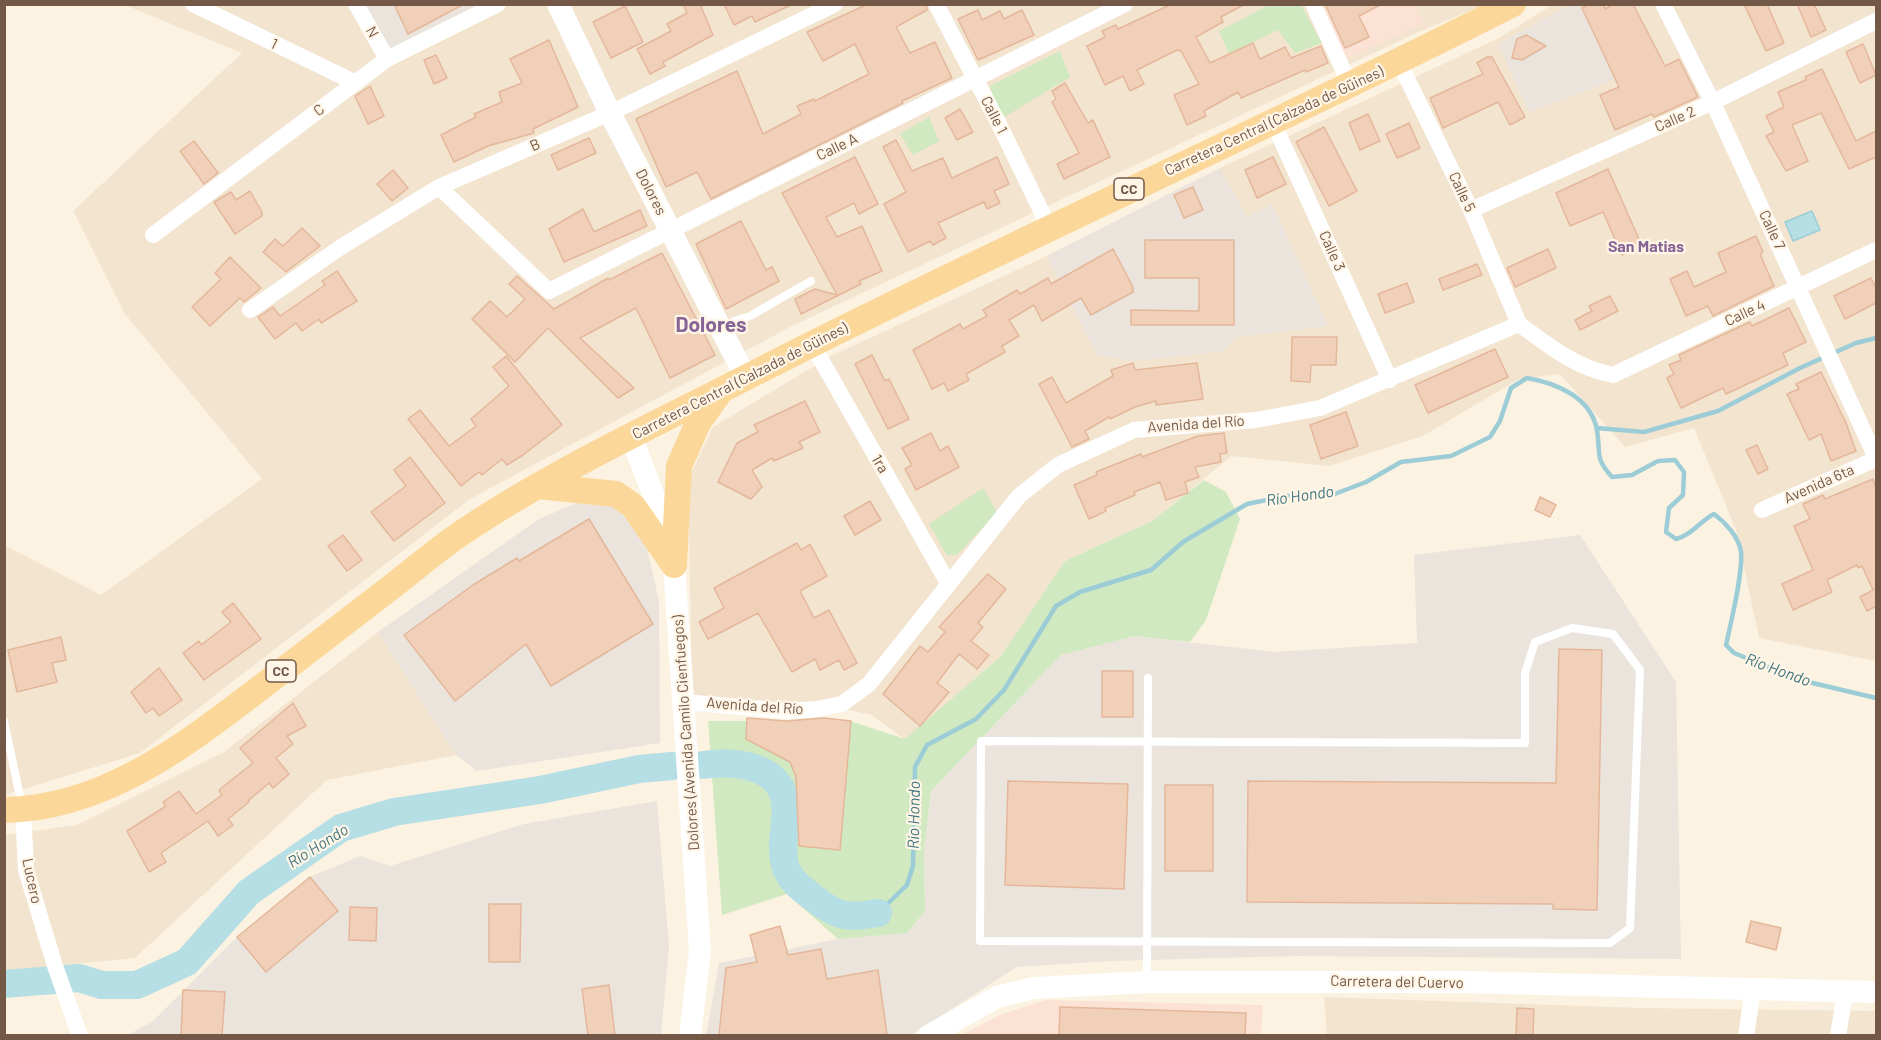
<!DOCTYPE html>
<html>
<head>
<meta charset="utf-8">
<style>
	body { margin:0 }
	#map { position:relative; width:1881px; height:1040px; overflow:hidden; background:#fcf2e1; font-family:Barlow,sans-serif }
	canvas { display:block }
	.frame { position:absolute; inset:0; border:6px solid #735848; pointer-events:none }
</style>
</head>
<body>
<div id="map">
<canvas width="1881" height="1040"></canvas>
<div class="frame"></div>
</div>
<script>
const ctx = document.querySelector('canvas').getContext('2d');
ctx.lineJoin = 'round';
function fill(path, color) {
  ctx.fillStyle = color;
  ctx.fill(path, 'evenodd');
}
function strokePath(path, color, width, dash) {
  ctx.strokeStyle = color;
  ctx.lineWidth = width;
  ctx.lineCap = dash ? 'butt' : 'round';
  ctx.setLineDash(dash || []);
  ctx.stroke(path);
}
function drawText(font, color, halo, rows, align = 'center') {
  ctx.font = font + ' Barlow,sans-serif';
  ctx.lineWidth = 4.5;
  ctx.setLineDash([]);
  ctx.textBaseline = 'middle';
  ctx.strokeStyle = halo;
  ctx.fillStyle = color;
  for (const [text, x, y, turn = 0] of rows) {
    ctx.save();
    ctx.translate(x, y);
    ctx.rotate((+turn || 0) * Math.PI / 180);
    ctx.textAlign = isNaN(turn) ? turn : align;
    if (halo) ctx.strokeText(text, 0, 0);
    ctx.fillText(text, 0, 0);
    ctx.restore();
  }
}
const residential = new Path2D(`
	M125,5H1484L1414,34L792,326L470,499L140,753L5,795L4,545L101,595L262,479L125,314L73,211L242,53Z
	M1552,5H1876V661L1759,638L1736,530L1694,428L1625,447L1560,374L1519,379L1423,436L1329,466L1232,456L1152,521L1065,561L1000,657L905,740L872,715L831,706L816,709L692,695L688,480L713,427L831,356L1047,256L1220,168L1499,38Z
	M378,632L456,755L327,780L135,958L55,966L5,976L4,835L77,825L224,752Z
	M1324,997L1642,1008L1876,1011V1035H1327Z`);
const commercial = new Path2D(`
	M1343,5H1414L1424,23L1345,59L1324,14Z
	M1046,1000L1263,1005L1261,1035L960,1036L1000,1015Z`);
const industrial = new Path2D(`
	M357,5H485L383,56Z
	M1570,5H1579L1582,8L1616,79L1529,112L1498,44Z
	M1220,168L1247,217L1272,204L1328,326L1236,337L1223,351L1133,361L1097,355L1047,256Z
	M604,499L627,510L643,531L659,601L660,743L477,771L456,755L378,632L539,519L579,502Z
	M1580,535L1676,682L1681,959L1296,956L1111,961L1017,967L911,1035L706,1036L719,963L838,939L907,933L925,911L924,852L931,791L1061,655L1135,636L1275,652L1417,643L1414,555Z
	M657,801L669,947L661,1035L126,1036L152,1022L237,937L310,877L360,856L390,866L524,824Z`);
const green = new Path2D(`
	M1269,5H1301L1322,43L1295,53L1278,30L1229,54L1219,31Z
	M1060,51L1070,77L1001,119L990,86Z
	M929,117L939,141L913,155L900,134Z
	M1204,480L1226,492L1240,519L1206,620L1190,642L1135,636L1061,655L931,791L924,852L925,911L907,933L838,939L787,894L722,915L708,721H747L746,739L790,762L840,850L847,720L905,739L1000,657L1065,561L1152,521Z
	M983,488L997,512L957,555H947L929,524Z`);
const water = new Path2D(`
	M1812,211L1820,230L1793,241L1785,222Z`);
const stream = new Path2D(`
	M1597,428L1644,432L1718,411L1800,368L1856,343L1876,338
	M878,913L907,885L913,866L915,767L927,745L976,719L1004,690L1056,606L1080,592L1151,570L1183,542L1247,504L1286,496L1332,495L1366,482L1401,462L1451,456L1490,437L1500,421L1511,388L1527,378C1556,383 1591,397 1597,430C1601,454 1594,457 1612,477L1632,475L1658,461L1675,460L1684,472L1683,495L1669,508L1666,532L1676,539C1692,535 1700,521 1714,514C1725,522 1739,537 1741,552C1743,574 1731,622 1726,645L1734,653L1800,680L1876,698`);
const river = new Path2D(`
	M702,765C731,761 780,763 785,802C788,823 779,843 785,865C789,880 803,890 815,899C839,918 848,918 878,913
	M4,984L79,978L102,985H137L187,962L249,892L341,828L394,812L540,790L639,769L672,766`);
const building = new Path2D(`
	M394,4H464L408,34Z
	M683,4H700L713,35L663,62L665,66L650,74L637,49L671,31L667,24L687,13Z
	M724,4H793L755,22L752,16L734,25Z
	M868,4H926L927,10L896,27L910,53L935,42L952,78L902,101L903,103L711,199L697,172L666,187L636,119L737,71L763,134L801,114L797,106L814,99L815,101L869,74L855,44L823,61L807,32Z
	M1172,4H1245L1221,17L1223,22L1196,37L1210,63L1253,43L1260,59L1285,47L1291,58L1321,46L1328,63L1306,72L1305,70L1241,98L1238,92L1204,111L1206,116L1187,125L1174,95L1199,84L1181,51L1177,50L1137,70L1144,84L1130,91L1123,76L1105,85L1087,46L1105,37L1102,31L1116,25L1118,29Z
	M1325,4H1382L1359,16L1369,37L1345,48Z
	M1590,4H1603L1605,9L1614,4H1633L1665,66L1679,59L1698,97L1654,117L1652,114L1615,130L1600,95L1619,87L1582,8Z
	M1744,4H1767L1784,43L1766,51Z
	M1797,4H1814L1826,30L1811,37Z
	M625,6L643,42L611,58L593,22Z
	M978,10L982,20L1000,11L1004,19L1022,10L1034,35L978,60L958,19Z
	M1526,35L1546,46L1522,60L1512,58L1517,39Z
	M549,40L578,107L533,129L534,133L488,146L454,162L441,135L476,117L474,114L502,102L499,92L522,83L510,59Z
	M1863,44L1876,75L1860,83L1846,52Z
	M436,55L447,78L434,84L424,60Z
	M1487,57H1492L1525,117L1510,125L1498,102L1443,128L1430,98L1483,74L1477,63Z
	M1822,69L1856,141L1876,131V157L1849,169L1821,113L1792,125L1808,161L1786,171L1766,136L1774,132L1766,116L1784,107L1778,92L1806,80L1805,77Z
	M1065,83L1088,123L1093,120L1110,157L1064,179L1057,164L1079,153L1052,102L1056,99L1052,91Z
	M370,86L384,116L368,124L355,96Z
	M960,109L973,132L957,140L945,118Z
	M1368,114L1380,141L1360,150L1349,123Z
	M1409,123L1420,148L1397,158L1386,134Z
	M1324,127L1357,191L1329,206L1296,142Z
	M589,138L596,153L558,170L551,155Z
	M896,140L912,171L943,158L952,178L997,157L1009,184L994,191L1000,203L987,209L984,202L938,223L946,238L933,245L930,241L908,252L884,204L906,192L883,147Z
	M194,141L218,173L204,184L180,151Z
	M855,157L878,204L859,214L854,203L826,217L837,237L862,226L882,271L859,281L861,284L801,314L795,299L815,289L837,295L782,193Z
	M1273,157L1286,184L1257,198L1245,170Z
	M1608,169L1642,246L1622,255L1603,212L1570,226L1556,193Z
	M393,170L408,188L392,201L377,184Z
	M1193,187L1203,210L1184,218L1174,195Z
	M250,191L262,212V216L235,234L214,202L231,192L236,200Z
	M583,209L594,232L640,210L647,226L564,262L549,229Z
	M741,221L766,270L772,267L779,281L726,309L696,244Z
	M302,228L320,246L286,272L263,252L275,239L283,246Z
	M1756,236L1763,252L1760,254L1774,286L1713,316L1708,306L1686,316L1670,279L1687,271L1694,287L1726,272L1718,253Z
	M1145,240H1234V325H1131V310L1199,311V278H1145Z
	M1113,249L1133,287V292L1091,315L1081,298L1042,321L1034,305L1009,320L1019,336L1002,346L1005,352L966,374L969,380L948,391L944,383L932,389L913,350L960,324L963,329L987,316L983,310L1017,290L1020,294L1048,278L1051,284Z
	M1548,249L1556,268L1515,287L1507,268Z
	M662,253L715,355L670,378L636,308L580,338L634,388L618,398L548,328L515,362L472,319L490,301L507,317L525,299L509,284L517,276L554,309L608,278L609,280Z
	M230,257L261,288L244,302L240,298L210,326L192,307L221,279L215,273Z
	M1477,264L1482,275L1443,290L1439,279Z
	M337,271L357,301L321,323L319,319L302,331L296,323L275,339L258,317L273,307L280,316L325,285L322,281Z
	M1871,278L1876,288V303L1845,319L1834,296Z
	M1407,283L1414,302L1385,313L1378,294Z
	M1610,296L1618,311L1580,330L1575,320L1592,311L1589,306Z
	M1789,308L1806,342L1783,353L1788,365L1726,394L1723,388L1681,408L1667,378L1674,374L1669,365L1681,360L1679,355L1750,322L1752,326Z
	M1292,337H1337L1336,365H1311L1310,382L1291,381Z
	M1495,349L1508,377L1428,413L1415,385Z
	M872,355L885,381L889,379L909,419L888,429L855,364Z
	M506,356L562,425L523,455L507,465L502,459L482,475L479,472L461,486L408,419L420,410L449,446L476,426L471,419L509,386L493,367Z
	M1133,363L1135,370L1197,363L1203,399L1156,405V401L1135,407L1110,419L1109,417L1085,431L1089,439L1072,447L1039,384L1052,377L1066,403L1113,376L1111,370Z
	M1821,372L1846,423L1856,451L1831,461L1821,434L1809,440L1787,394L1799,389L1796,384Z
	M805,401L820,432L799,442L803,448L774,461L772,458L752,470L762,487L751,499L718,482L737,443L758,432L754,425Z
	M1346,412L1358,446L1321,459L1310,425Z
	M931,433L940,451L948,446L959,467L916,490L905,469L912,465L902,448Z
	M1224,433L1227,453L1220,454L1221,462L1195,467L1199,477L1185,482L1188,493L1166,500L1160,482L1134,492L1135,495L1105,508L1106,511L1089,519L1074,485L1097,475L1096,472L1141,454L1142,457L1198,436Z
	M1757,445L1768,469L1758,474L1746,450Z
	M410,457L445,503L394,541L371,512L406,486L394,470Z
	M1873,479L1876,488V606L1867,611L1860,597L1873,590L1862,566L1858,568L1857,565L1827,580L1832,592L1793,610L1782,584L1813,570L1794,526L1810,519L1803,504L1823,495L1825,499Z
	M1540,497L1556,505L1550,517L1535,510Z
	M870,501L881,520L855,535L844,516Z
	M589,519L653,624L551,686L526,644L455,701L404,635L473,585L517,558L519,561Z
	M343,535L362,560L347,571L328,546Z
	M797,543L801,550L810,544L827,576L800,591L814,618L829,610L857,663L844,670L839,660L820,670L815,659L792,672L758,613L708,639L699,622L724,608L714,588Z
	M988,574L1006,589L978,623L983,627L971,641L989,655L977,669L959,654L937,683L949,692L920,726L883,694L920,646L928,652L945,632L939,627Z
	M233,603L261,639L204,680L183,653L199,641L201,645L231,622L222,612Z
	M61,637L66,660L52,663L57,682L17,692L8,650Z
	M1559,649L1602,650L1597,910L1553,909V904L1247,902L1248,781L1556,783Z
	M159,668L182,700L159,716L153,708L146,713L131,692Z
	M1102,671H1133V717H1102Z
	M293,703L306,726L287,736L293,744L276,758L289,774L273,788L269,783L248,801L249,802L228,819L233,825L218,836L208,821L161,853L166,862L149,872L127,831L166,806L163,802L179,791L196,814L222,795L219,790L253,763L240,748Z
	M747,718L786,721L824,718L851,721L840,850L799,846L796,777L790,762L746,739Z
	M1008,781L1128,784L1124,889L1005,885Z
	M1165,785H1213V871H1165Z
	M310,877L338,911L266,972L237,937Z
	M489,904H521L520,962H489Z
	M350,907L377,908L376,941L349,940Z
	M1751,921L1781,928L1776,950L1746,942Z
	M780,926L788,955L821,949L827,979L878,970L887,1035H719L726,968L757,962L750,935Z
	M609,985L615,1035H588L582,989Z
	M183,990L225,992L222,1035H181Z
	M1060,1007L1246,1013L1245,1035H1059Z
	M1517,1008L1534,1009L1533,1035H1516Z`);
const lane = new Path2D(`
	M720,326L750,316L811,281
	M1572,628L1613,634L1640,670L1630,928L1610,943L980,941L981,741L1525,743V673L1535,642Z
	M4,721L22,806
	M1147,981L1148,678`);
const street = new Path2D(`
	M193,4L356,83
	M356,4L387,59
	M936,4L1000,126L1049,227
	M1313,4L1350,85
	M1663,4L1715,107L1876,458
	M1399,62L1471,210L1519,324
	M1273,122L1390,380
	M439,187L549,291L1125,4
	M1471,210L1713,102L1876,21
	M153,235L387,59L498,4
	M250,310L341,247L439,187L610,113L835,4
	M1519,324C1549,346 1576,368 1613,375L1876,250
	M812,344L948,583
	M1762,510L1876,459
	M683,702L787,711L816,709L842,704L869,684L1019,496L1058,465L1134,430L1256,420L1320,408L1519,324
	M23,810L26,870L55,966L80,1036
	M1746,1036L1753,990
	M1838,1036L1845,992`);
const secondary = new Path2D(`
	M558,4L610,113L746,378
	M631,436L656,502L674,565L700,951L690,1036
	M928,1036L997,997L1034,988L1147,982H1462L1876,992`);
const primary = new Path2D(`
	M537,486L616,494L633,506L674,565
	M674,565L679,466L698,423L719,393
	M4,810C105,809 188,743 264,685C308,651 351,618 394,585C417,567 439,548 463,532C554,471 654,425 751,375C1003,246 1261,132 1513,4`);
const shields = [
	[1129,189,30],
	[281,671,30]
];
const shieldNames = [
	["CC",1129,189],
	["CC",281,671]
];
const streetNames = [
	["N",372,32,61],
	["1",274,44,26],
	["C",319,110,-37],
	["Calle 1",994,115,63],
	["Calle 2",1675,119,-24],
	["Carretera Central (Calzada de Güines)",1274,121,-25],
	["B",535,145,-24],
	["Calle A",837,147,-26],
	["Dolores",651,192,63],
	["Calle 5",1462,192,65],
	["Calle 7",1772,230,65],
	["Calle 3",1332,251,66],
	["Calle 4",1745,313,-25],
	["Carretera Central (Calzada de Güines)",740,381,-27],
	["Avenida del Río",1196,424,-4],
	["1ra",880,464,60],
	["Avenida 6ta",1819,484,-24],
	["Avenida del Río",755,706,4],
	["Dolores (Avenida Camilo Cienfuegos)",686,733,-94],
	["Lucero",32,881,78],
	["Carretera del Cuervo",1397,982,1]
];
const neighbourhoodNames = [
	["San Matias",1646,247]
];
const waterNames = [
	["Río Hondo",1300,496,-8],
	["Río Hondo",1778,670,20],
	["Río Hondo",914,815,-89],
	["Río Hondo",318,846,-32]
];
const districtNames = [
	["Dolores",711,325]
];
fill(residential, '#f3e4d0');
fill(commercial, '#fce1d5');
fill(industrial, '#ebe4dd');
fill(green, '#d0e9c0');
fill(water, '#b6dee5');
strokePath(water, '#9ccdd7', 1.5);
strokePath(stream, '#9ccdd7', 4.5);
strokePath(river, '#b6dee5', 28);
fill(building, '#f1d0b9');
strokePath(building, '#e4b79a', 1.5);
strokePath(lane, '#fff', 8);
strokePath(street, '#fff', 16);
strokePath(secondary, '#fff', 22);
strokePath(primary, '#fbd899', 26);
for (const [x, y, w] of shields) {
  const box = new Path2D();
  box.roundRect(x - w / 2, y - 11, w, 22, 4.5);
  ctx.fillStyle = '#fff6e7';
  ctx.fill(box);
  strokePath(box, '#735848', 1.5);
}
drawText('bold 14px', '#735848', null, shieldNames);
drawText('15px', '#735848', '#fff6e7', streetNames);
drawText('bold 16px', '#866496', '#fff6e7', neighbourhoodNames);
drawText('italic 16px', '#3f747f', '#fff6e7', waterNames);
drawText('bold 21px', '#866496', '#fff6e7', districtNames);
</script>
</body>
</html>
